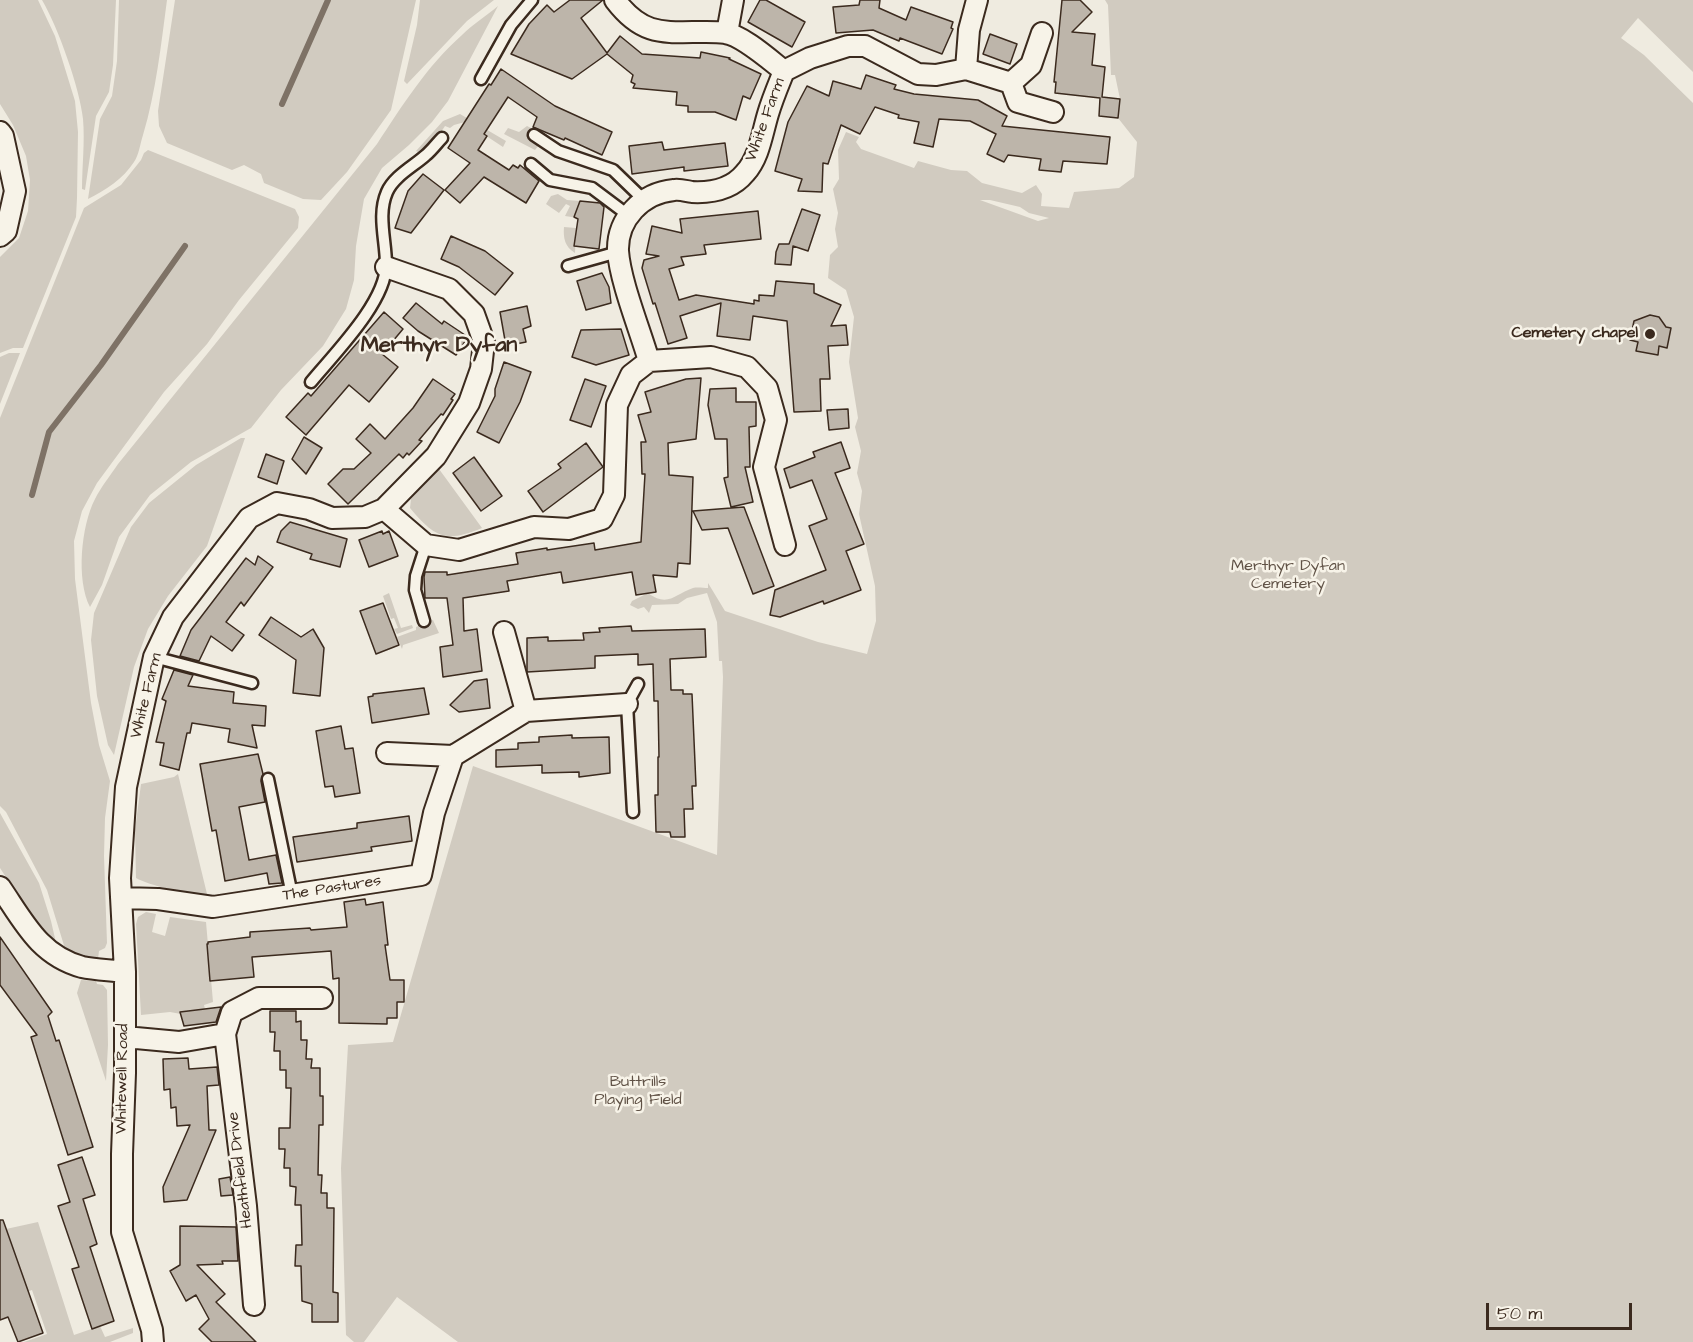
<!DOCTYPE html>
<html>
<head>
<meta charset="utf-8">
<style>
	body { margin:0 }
	#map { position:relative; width:1693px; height:1342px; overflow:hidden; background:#efebe0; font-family:"Architects Daughter",sans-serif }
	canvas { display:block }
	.scale { position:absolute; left:1486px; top:1303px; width:146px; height:27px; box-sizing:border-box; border:3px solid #3b2a1e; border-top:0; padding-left:8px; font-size:18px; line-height:21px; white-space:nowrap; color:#3b2a1e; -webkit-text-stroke:4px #f7f3e8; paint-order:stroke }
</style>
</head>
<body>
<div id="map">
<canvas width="1693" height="1342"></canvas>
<div class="scale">50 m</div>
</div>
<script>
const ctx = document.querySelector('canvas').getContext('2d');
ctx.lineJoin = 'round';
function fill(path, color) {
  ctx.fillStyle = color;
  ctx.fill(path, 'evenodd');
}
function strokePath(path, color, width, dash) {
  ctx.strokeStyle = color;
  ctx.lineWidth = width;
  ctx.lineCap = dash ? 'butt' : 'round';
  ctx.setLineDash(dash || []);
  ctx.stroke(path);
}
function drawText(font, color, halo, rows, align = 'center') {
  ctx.font = font + ' "Architects Daughter",sans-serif';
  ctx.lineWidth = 5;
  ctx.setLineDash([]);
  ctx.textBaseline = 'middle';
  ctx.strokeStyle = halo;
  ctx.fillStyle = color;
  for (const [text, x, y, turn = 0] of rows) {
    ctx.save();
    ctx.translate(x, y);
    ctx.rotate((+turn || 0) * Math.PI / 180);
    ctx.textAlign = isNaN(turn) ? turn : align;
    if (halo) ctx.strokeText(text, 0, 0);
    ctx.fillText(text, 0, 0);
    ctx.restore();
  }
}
const green = new Path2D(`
	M0,0H38L55,36L75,101L78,132L77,198L76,217L23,348H13L0,353V257L19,238L28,211L30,180L26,156L13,125L0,104Z
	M42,0H116L113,65L109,92L96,116L85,190L82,189C82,166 85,142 83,119C80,89 58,27 42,0Z
	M119,0H167C161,45 156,92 143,135C140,144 139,155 134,162C123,179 106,190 88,199L100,119L112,96L117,61Z
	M175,0H416L391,110L347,172L321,200L303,199L264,183L261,174L244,165L232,170L167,143L159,126L158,111Z
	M420,0H494L467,21L407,84L404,81L417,25Z
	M1105,0H1693V72L1638,18L1621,38L1644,55L1693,103V1342H458L397,1297L364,1342H354L346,1335L341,1168L348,1045L393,1042L473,766L717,855L723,677L722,661H719L717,622L707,593L687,598L678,604L652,605L649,613L644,607L638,609L630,605L632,601L648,593C668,608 675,594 693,588C697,587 704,588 708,588V583L725,611L818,642L867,654L876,621L875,586L859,514L862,491L857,473L861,451L855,427L858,418L849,362L854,317L846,290L828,278L830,255L838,247L835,229L838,213L833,189L839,179L838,150L846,132L859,137L856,142L861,149L914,168L918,161L951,170L967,171L982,183L1022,193L1036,185L1042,194L1041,206L1069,208L1074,192L1119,188L1134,177L1137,142L1118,118L1120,99L1115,75H1111L1108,5ZM980,200H990L1020,207L1029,213L1049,218L1038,221Z
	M498,6L448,101L432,122L409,145L382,168L364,199L356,246L354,280L346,309L323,346L281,390L251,428L191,462L150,495L119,537L102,585L90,607C76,580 81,526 95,499C101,487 110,476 118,464L377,144C402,106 427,66 462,35C473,24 486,16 498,6Z
	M460,114L506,141L503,147L465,122L454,125L450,128L445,126L441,132L418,152L416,151L443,121Z
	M527,126L535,130L530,139L539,145L535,150L504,134L508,128L519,132Z
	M148,150L295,209L299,217L298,228L239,300L207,344L164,392L97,483L82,511L74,541L75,579L91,703L99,745L110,781L105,818L104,856L107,943L105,948L99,951L98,959L66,952L47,890L6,812L0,806V418L84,208L121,185L141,160L144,153Z
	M558,194L567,200L580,201L578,218L565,216L570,206L566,204L559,213L546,204L551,196Z
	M564,227L576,228L575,253C565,247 563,238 564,227Z
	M9,353H20L0,404V357Z
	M241,438H245L207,546L168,596L148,629L134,667L114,755L108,745L97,696L91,640L94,613L131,527L149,503L196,465Z
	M439,469L482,528C446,543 435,538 410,508L411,499Z
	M389,593L401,628L412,625L413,628L397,634L394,629L398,628L394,618L391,619L383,596Z
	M433,620L439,633L403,645L402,649L397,637L416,630V627Z
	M178,774L207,894C191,895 150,886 136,878L135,830L141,784L174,777Z
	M0,813L39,883L51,921L57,947L33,919L0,868Z
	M146,912L156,914L152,932L165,936L170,917L206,922L213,1002L204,1005L205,1009L181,1012V1014L170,1012L141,1015L136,924L138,917Z
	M81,980L96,981L97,984L103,985L107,990L108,1045L106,1081L77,993Z
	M38,1222L74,1335L100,1326L105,1337L133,1328V1333L110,1342H24L47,1334L32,1290L27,1292L6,1229Z`);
const stream = new Path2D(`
	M282,104L328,0
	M32,495L49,432L101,365L185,246`);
const building = new Path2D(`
	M570,0H603L581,18L607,53L620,36L642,54L700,58L701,52L730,58L729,59L761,74L750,99L743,96L736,120L715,112H688V106L676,105L677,92L633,88L635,84L631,82L633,75L607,54L572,79L511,54L529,24L547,5L554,12Z
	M760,0H766L805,22L792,47L748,22Z
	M860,0H880L879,8L906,20L911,7L953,22L951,28L953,29L942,54L900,38L899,41L873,30L836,33L833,7L859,5Z
	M1062,0H1080L1092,12L1072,32L1095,34L1092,65L1105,67L1102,97L1120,99L1118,118L1099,116L1100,98L1055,93L1056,82H1054Z
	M990,34L1017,44L1010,64L983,54Z
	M501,69L555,106L612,132L602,155L565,138L564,140L533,127L537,117L508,97L484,134L487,136L478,150L509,170L513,165L518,168L520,165L539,181L526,203L484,177L460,203L445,190L470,163L448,148L489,84L491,85Z
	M866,75L896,85L894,89L914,94L978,100L1007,116L1002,126L1110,137L1107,164L1063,161L1061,172L1039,170L1041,159L1008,155L1004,162L987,154L996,134L970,121L939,119L933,147L914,143L919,122L898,118L899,115L875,107L860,134L841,125L828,164L823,163L822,192L798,191L802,179L775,171L788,122L807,86L829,96L833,81L861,89Z
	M662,142L664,150L725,143L728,166L684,171V167L632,174L629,146Z
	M423,174L444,190L411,233L395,228L408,191Z
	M580,201L600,203L604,207L599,249L574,246L578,219L574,217Z
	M802,209L820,215L808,251L793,246L791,265L775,264L776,252L779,244H789Z
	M758,211L761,239L704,245L706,254L681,257L684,265L669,269L679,300L696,295L754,304V300L759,301V295L774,296L776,281L814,284V293L841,305L831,326L846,325L848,345L828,346L830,379H820L821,411L794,412L787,321L753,316L750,340L717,336L721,303L680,316L687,338L668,344L655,303L653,304L642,268L644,260L659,256L646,254L652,226L682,233L680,219Z
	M451,236L485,251L513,273L495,295L459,267L441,259Z
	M602,273L609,287L611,303L586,310L577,281Z
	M416,303L442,324L444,321L468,337L456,355L418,331L403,318Z
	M527,306L531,326L523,329L526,342L506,346L500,312Z
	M384,312L403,329L382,354L398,367L369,402L349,385L306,435L286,417L308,393L311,396Z
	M1650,315L1659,317L1666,327L1671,328L1667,348L1659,346L1658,355L1636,351L1638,342L1630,340L1634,321Z
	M621,329L629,355L596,365L572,357L581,330Z
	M504,362L531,372L520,402L499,443L477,432L495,396V389Z
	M701,378L696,439L668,443L669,475L693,477L690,564L678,563L677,577L653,575L656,592L636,595L632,572L563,583L561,572L507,581L509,591L463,598L464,631L477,629L482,671L443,677L440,647L453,645L447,598H425L424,577L425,572H447V575L518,564L516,553L547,548V550L594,543L595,550L641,542L645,474H642L641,442H646L638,415L651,412L645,392L686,379Z
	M433,379L455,394L451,399L453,400L443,415L441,414L419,440L422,441L409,455L407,453L403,458L399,454L348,504L328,484L343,469H354L371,453L356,439L370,424L385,439L413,408Z
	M585,379L606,386L591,427L570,420Z
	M736,388V402H756V426L749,427L750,467H745L753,502L731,507L724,478L728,477L727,439H715L708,405L710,389Z
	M848,409L849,428L829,430L827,410Z
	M304,437L322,448L306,474L292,459Z
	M841,442L850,468L835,473L864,544L846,551L861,590L824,604L823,601L780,617L770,615L775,590L826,570L809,526L827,519L812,480L790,488L784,469L815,457L813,452Z
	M586,443L603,467L543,512L528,491L561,468L558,464Z
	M266,454L284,461L277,484L258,477Z
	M474,457L502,496L481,511L453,473Z
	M744,507L774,586L753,594L728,528L702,530L693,511Z
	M290,522L347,539L340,567L310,559L312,554L277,542L281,531Z
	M382,531L383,534L389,531L398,556L369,567L359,540Z
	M258,556L273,567L244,606L241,602L226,622L244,635L232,651L211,636L199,661L180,656L191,630L246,558L255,565Z
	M383,603L399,645L376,654L360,611Z
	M271,617L301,637L313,629L324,648L320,696L293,693L296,660L259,635Z
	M631,626L632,631L705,629L706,657L670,659L671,690H683V694H692L696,786H692L693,809H684L685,837H671L670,832H656L655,795H658V757H659L658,701H654L653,664L638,665V654L595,656V668L527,672V638L548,637V641L584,640L583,633L600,632L599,628Z
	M174,670L193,675L188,686L234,692L233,703L266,706L265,726L252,725L257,748L228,742L230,729L192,723L190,733H187L179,770L160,765L164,743L156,742L166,701L162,699Z
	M487,679L490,708L459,712L450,705L474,681Z
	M424,688L429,714L372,723L368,697L373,696V694Z
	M341,726L345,749L353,748L360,793L335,797L333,786L325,787L316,731Z
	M572,735V738L609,737L610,773L579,777V772L542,773V765L496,767V750L518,749V743L539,742V737Z
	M258,754L263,774L261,781L265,802L239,807L249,860L276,855L282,883L269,884L267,873L225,881L216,830L212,831L200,764Z
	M409,816L412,841L371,847L372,851L297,862L293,837L357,828V823Z
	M365,899L366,905L383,902L388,945H385L390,980H404V1002H397V1018H387V1024L339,1023V978L333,979L331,951L252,957L254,977L210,981L207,944H208V942L250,937V932L310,928L311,930L347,927L344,902Z
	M0,937L52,1012L48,1016L56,1041L59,1040L93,1147L68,1155L31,1037L37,1035L0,985Z
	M221,1007L216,1022L184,1026L180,1012Z
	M270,1011H296V1022L301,1021V1040H307L306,1059H312L311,1068H320V1096H323V1125H319L318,1175H322L321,1193H327V1208H334L333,1292L338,1293V1322H312V1304L302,1301L301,1266H295L296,1245H302L301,1205H295L296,1187L290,1186V1168H284L285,1149H279V1128H290L291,1088H286V1070H280V1051H274L275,1032H270Z
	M188,1058L189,1069L217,1067L219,1085L207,1086L209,1130H216L187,1200L164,1202L163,1187L190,1125L177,1126L176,1107L171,1108L170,1089L164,1090L163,1059Z
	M82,1157L95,1195L83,1199L97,1244L90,1247L114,1321L92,1329L72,1269L79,1267L58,1206L70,1202L58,1165Z
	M230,1177L233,1195L221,1196L219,1179Z
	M0,1220H3L43,1333L18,1342L8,1317L0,1320Z
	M180,1226L236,1227L238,1261H222L223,1264L197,1265L225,1294L216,1302L256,1342H212L199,1329L209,1319L196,1295L186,1301L170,1271L180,1265Z`);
const service = new Path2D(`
	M481,79L511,25L532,0
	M534,135L558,151L613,170L644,200
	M531,164L550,180L592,188L628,215
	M568,266L618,252
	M311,382C334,354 386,302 386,265C386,240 377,215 387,192C394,176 414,166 426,155C432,150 437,143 442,138
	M424,621L415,590L416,576L426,545
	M154,657L252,683
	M268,779L292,895
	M633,812L627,704L638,684`);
const minor = new Path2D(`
	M727,33L733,0
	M966,69L969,30L977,0
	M784,71L810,58L848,46H865L918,74L936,75L966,69L1011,83L1018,102L1053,112
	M1011,83L1031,65L1042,33
	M0,132L3,136L15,191L6,231L0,236
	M649,361L711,357L747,367L767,388L776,420L764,467L785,545
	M384,509L426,545L459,550L534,527L569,529L602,519L614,495L617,405L631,375L649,361C640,330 620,281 618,251C617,219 642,193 674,190C679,189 686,191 692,192C712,193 732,189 745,173C759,158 762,134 768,114C772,100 778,86 784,71C770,60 742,35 725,33C719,32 712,32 706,32C664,32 643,37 615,0
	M504,632L526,711
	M387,753L453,756
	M0,887C24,922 39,955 82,967C96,970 111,970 125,972V1073L122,1154V1232L152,1330L153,1342
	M121,898L158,899L213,907L421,875L434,813L453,756L526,711L627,704
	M125,972L120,878L126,787L154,657L173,617L249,518L277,503L309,509L332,518L365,517L384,509L436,456L469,403L481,369L484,342L474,314L449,289L386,267
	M125,1037L179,1042L225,1034
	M254,1305L246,1206L225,1034L232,1012L259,998H322`);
const markers = [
	[1650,334,6,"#3b2a1e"]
];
const streetNames = [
	["White Farm",766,120,-70],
	["White Farm",147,696,-76],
	["The Pastures",332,889,-9],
	["Whitewell Road",123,1079,-89],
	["Heathfield Drive",241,1170,-97]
];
const poiNames = [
	["Cemetery chapel",1638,334]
];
const parkNames = [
	["Merthyr Dyfan",1288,567],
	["Cemetery",1288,585],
	["Buttrills",638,1083],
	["Playing Field",638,1101]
];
const districtNames = [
	["Merthyr Dyfan",439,346]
];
fill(green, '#d1cbc0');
strokePath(stream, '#7e7266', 6);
fill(building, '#bdb5aa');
strokePath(building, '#3b2a1e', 1.5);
strokePath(service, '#3b2a1e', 15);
strokePath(minor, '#3b2a1e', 24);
strokePath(service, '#f7f3e8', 10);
strokePath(minor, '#f7f3e8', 20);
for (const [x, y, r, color] of markers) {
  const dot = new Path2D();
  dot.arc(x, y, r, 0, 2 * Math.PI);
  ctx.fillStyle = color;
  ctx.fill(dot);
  strokePath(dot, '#f7f3e8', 2);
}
drawText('16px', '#3b2a1e', '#f7f3e8', streetNames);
drawText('bold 16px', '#3b2a1e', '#f7f3e8', poiNames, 'right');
drawText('16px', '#605246', '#f7f3e8', parkNames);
drawText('bold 22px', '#3b2a1e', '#f7f3e8', districtNames);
</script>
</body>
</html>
